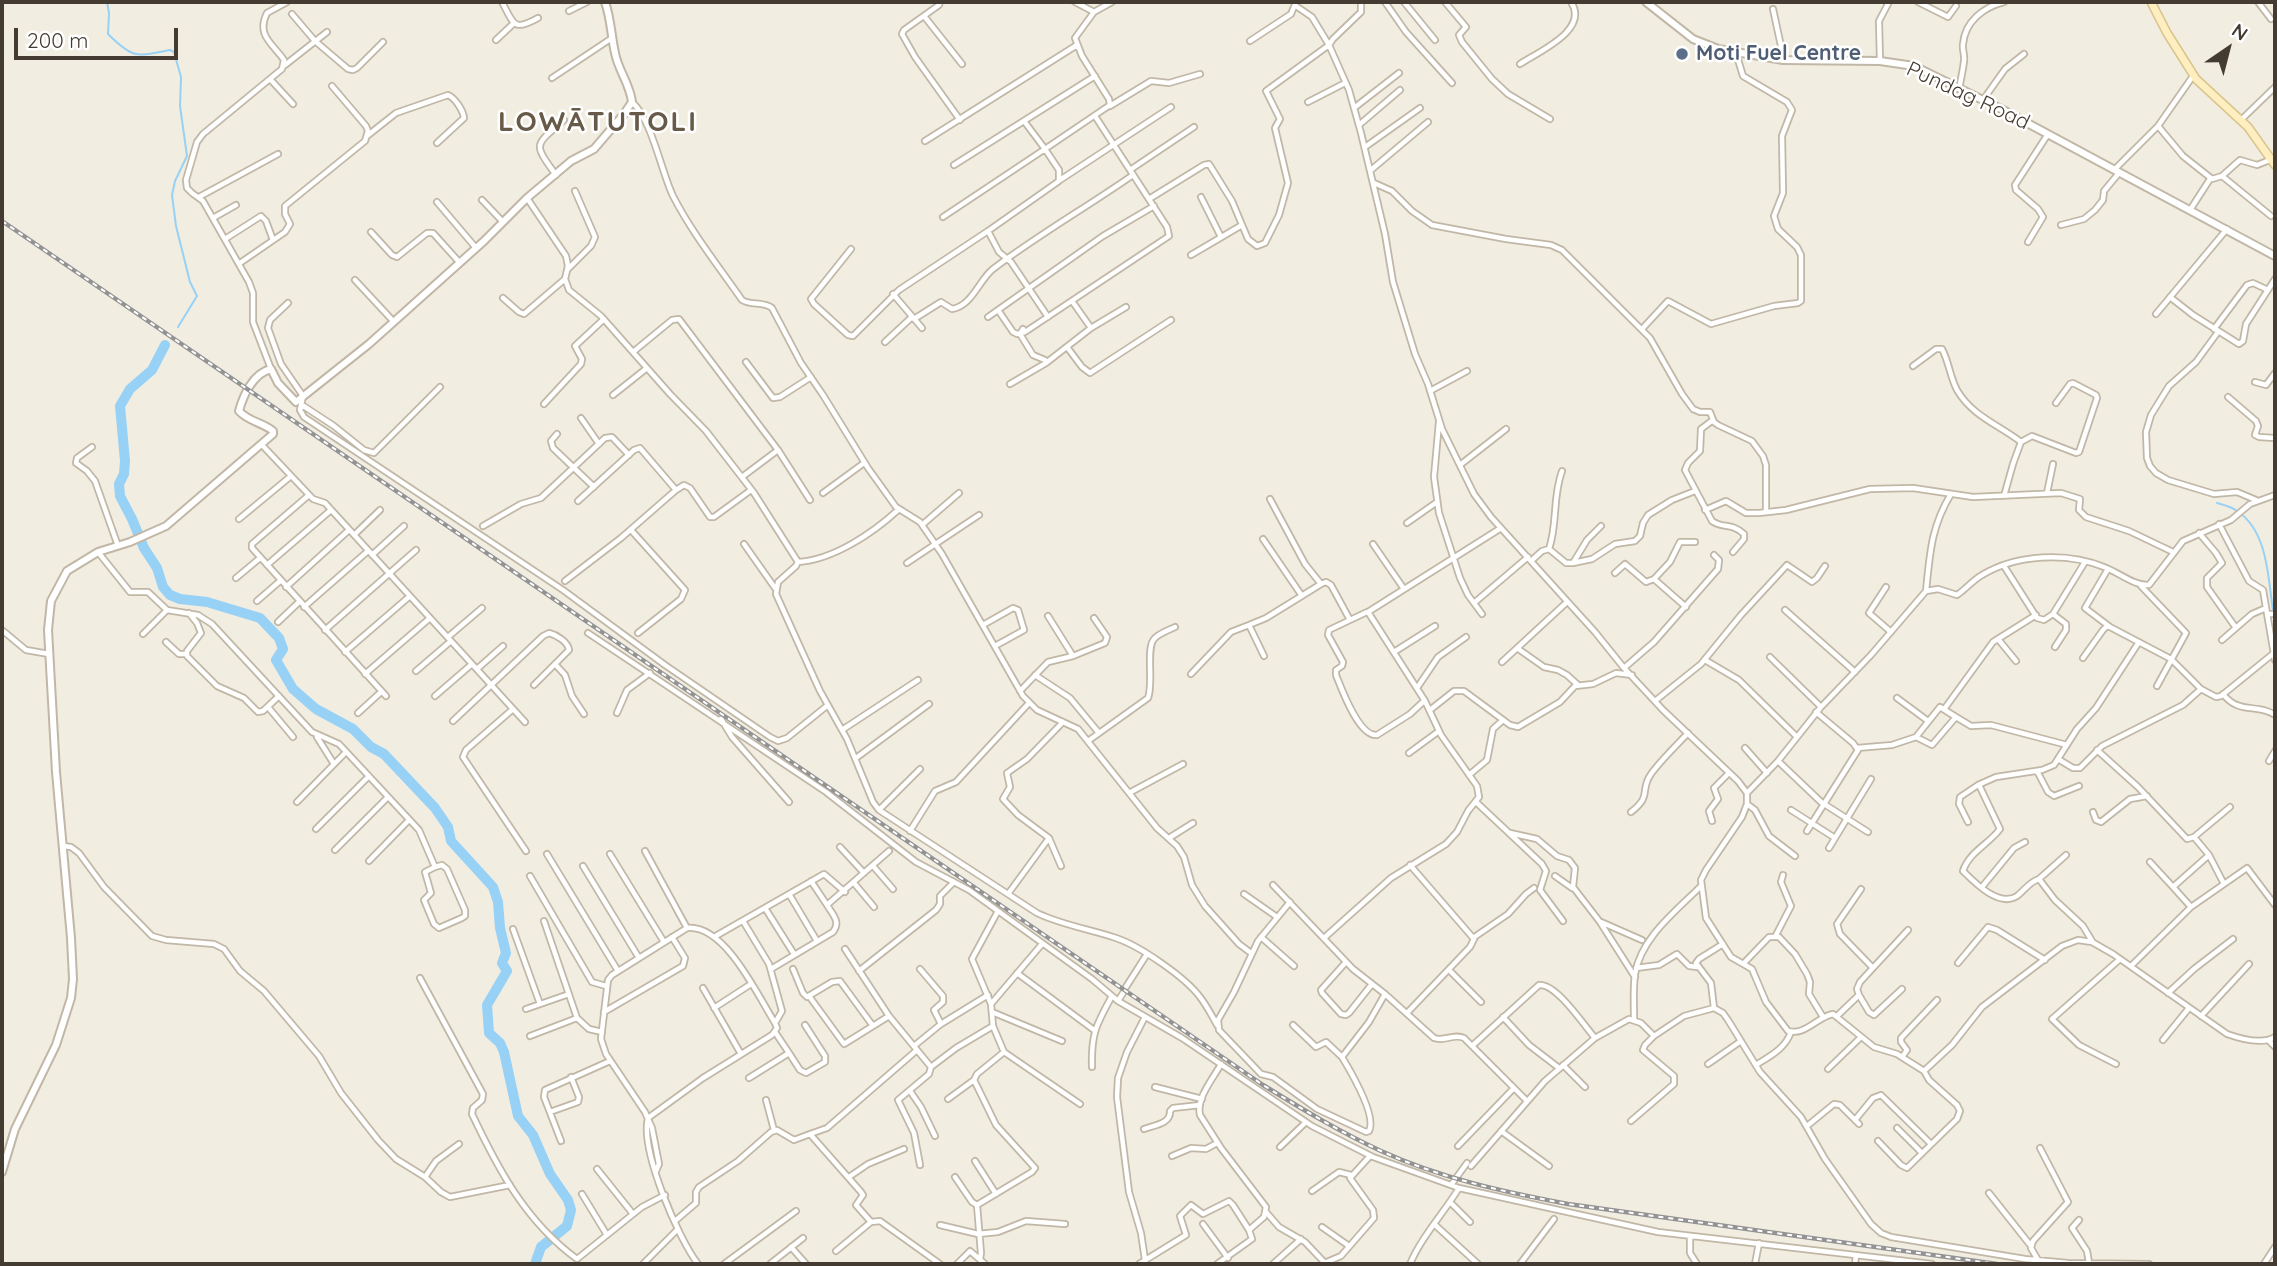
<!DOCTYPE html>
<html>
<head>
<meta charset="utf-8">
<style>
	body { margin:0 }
	#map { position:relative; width:2277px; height:1266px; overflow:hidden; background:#f2ede1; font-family:Quicksand,sans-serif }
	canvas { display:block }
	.frame { position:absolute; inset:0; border:4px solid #443c32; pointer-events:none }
	.north { position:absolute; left:2193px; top:14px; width:70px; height:70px; -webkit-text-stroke:5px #fff; paint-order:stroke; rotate:35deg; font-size:19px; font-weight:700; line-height:28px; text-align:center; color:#443c32 }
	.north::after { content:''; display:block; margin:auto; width:24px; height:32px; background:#443c32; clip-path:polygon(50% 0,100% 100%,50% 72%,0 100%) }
	.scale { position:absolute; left:14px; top:28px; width:164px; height:32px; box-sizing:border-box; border:4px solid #443c32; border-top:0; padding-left:9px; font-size:21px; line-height:24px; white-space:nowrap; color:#443c32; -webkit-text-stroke:5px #fff; paint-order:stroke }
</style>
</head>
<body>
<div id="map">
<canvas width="2277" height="1266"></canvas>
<div class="frame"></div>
<div class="north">N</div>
<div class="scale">200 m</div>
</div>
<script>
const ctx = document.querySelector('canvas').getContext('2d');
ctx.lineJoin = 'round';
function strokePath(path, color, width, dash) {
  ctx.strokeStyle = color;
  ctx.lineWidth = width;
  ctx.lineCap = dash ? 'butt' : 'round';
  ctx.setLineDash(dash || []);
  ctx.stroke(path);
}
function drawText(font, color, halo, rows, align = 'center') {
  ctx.font = font + ' Quicksand,sans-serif';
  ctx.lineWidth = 5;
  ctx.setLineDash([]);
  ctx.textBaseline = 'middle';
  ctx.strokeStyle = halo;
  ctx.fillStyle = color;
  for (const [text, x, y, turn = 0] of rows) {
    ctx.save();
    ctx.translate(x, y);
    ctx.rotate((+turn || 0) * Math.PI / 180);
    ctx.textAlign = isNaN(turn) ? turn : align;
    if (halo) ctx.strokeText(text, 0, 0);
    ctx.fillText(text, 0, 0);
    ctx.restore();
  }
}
const stream = new Path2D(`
	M107,2L109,13L108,34C134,60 137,56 170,50L174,52L181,77L180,106L187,156L175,181L172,195L176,226L190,282L197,296L178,327
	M2217,503C2224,505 2232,507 2237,511C2268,531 2268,578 2273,611
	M2274,616L2275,624`);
const river = new Path2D(`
	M165,345L152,370L130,389L120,406L125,461L124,474L119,484L120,496L132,519L144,548L157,568L163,587L170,595L180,599L207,602L260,618L279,638L283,649L276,660L293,689L316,709L353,729L371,747L384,754L435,808L448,827L451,841L493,887L498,902L500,928L506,953L502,963L507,971L487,1005L489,1033L500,1043L504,1052L518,1116L533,1135L550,1174L568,1200L571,1210L567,1226L541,1247L535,1264`);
const minor = new Path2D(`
	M502,2C514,24 513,32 538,18
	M940,2L939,5L904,30L902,34L915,57L960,120
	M1075,2L1094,12
	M1361,2V12L1333,39L1329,45L1349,90L1361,133L1385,234L1393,282L1415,354L1428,384L1442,429L1474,494L1491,517L1595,632L1624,668L1663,710L1738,781L1747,793L1778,761L1821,707L1871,655L1926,591L1938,589L1957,595C1966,589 1973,580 1982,575C2017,554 2067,552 2104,567C2118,572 2134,586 2149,585L2183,541L2231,520L2250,504L2275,495
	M1385,2L1406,32L1452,83
	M1404,2L1435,40
	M1445,2L1466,27L1459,35L1462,42L1492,79L1508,94L1550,119
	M1918,2L1948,17L1956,6
	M2258,2L2271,19
	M1773,9L1784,60
	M569,11L587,2
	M292,14L315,41L348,69L353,70L357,68L383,42
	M924,16L962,64
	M496,40L514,23
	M1250,41L1291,14L1296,2
	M1880,61L1879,21L1889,2
	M1520,64C1538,52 1590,30 1571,2
	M285,65L327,32
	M552,78L612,38
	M270,79L293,104
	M1959,89C1961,79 1963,70 1964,61C1965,55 1962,49 1963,44C1965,21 1984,7 2004,2
	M1983,100L2005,69L2024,54
	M632,102C652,120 661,171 673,196C692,233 719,267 742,300C751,306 763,301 772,308L801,363L823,395L868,468L896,507L920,522L942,554L1023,696L1037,710L1078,729L1157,828L1177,846L1184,857L1192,885L1205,906L1239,944L1251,953
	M1308,102L1345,83
	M1110,106L1151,81L1169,83L1200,74
	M1354,108L1399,73
	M2241,120L2275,87
	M1359,125L1400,90
	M2158,126L2183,156L2212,179L2222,176L2240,160L2257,165L2275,158
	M367,136L396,113L448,95C455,98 463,110 464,118L437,143
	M925,141L1077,45
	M1365,147L1420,108
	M954,165L1095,76
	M1130,170L1194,127
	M1371,170L1428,122
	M2114,170L2158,126L2193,76
	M556,175C532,142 535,146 564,120
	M2222,176L2271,216
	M1060,180L1171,107
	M1374,183L1392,191L1412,211L1432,225L1506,239L1551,245L1562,250L1650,338L1682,394L1693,409L1700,412H1710L1714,422L1718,425L1752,441L1763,456L1766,465V512
	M199,197L278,154
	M1201,197L1221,237
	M527,198L566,256L568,266L565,279L569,290L601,316L670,394L706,431L754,493L798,562L796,566L778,582L776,594L820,691L847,739L873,802L879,810L1037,913C1062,925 1089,929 1116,938C1140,946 1185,977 1200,997C1207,1006 1212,1016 1217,1025
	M1149,199L1204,165L1209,164L1232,201L1248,239L1257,246L1265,243L1279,215L1288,183L1275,128L1280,119L1266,91L1329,45L1312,17L1296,6
	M482,200L503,222
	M437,202L476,248
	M2190,210L2210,179
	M943,217L1045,149L1024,121
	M213,218L236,205
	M2061,225L2084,219L2095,210L2103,200L2104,191L2119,173
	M371,232L392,255L397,257L427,233H433L460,263
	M225,239L261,216L266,221L273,240
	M2028,242L2043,217L2038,209L2016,190L2015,185L2048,134
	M851,249L811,299L814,304L848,335L853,336L899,290L988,231
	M1191,255L1242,225
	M240,263L285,232L290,224L285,214V206L365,141L368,131L366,126L332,86
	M568,269L591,246L595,237L575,191
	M355,280L394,322
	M893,294L922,328
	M2170,297L2193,315L2239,344L2243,341L2246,324L2275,279
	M503,298L519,312L524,314L565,279
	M288,303L270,320L268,328L281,364L303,396L300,410L304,417L563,590L665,665L770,737L778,741L787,738L828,705
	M998,310L1013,332L1017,334L1025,332L1169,236L1167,227L1095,116
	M2156,314L2227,229
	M988,317L1103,236L1154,206
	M1048,317L1011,262L999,252L988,231L1059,181V170L1045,149L1110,105L1109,99L1082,56L1075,38L1094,12L1112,2
	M914,319L941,302L952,309C972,306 979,280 993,269C1038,235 1087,207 1133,175
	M1091,328L1126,307
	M1023,329L1020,334L1033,355L1045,360
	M1642,329L1668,301L1711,324L1774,306L1798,303L1801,301V255L1797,247L1778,229L1774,216L1783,193L1782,136L1792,110L1787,102L1743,76L1736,53
	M2214,329L2247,285L2253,283L2268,290
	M2218,332L2196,362L2169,386L2151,415L2146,432L2147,458L2150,466L2156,473L2168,480L2214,494L2237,492L2256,500
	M885,342L912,317
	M1067,347L1082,367L1090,373L1171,320
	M633,352L672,320L679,319L778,450
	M746,362L773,398L780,397L811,377
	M1913,366L1936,349H1942C1949,362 1950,377 1957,390C1972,416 1999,425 2021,442L2013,464L2004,496
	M271,369L253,322V293L249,282L203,201L192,193L187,188L186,180L197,142L203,134L282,69L284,60C272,43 256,35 267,13L287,2
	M2255,382L2266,385L2275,373
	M1010,384L1046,363L1091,328L1072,301
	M1430,391L1467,371
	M613,395L647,368
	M2228,397L2256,421L2258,426L2255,435L2259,437L2275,438
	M544,404L581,364L582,359L575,346L604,319
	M302,405L334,426L364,450L374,453L440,387
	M581,418L599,444
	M1713,420L1701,429L1700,451L1688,463L1685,470L1712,521C1723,529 1731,522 1744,534V539L1733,552
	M1439,422L1434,477L1439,513L1460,578L1468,595L1482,614
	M557,434L551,441L553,448L594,487
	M2021,442L2032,436L2076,453L2079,452L2097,398L2096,395L2073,383L2070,384L2056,403
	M262,445L313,499L325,503L525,722
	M92,447L77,458L76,463L87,471L95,481L118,546
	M1460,465L1506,429
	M742,477L778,450L810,500
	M823,493L864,463
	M2047,493L2053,464
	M309,495L252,544V548L386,696
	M1270,499L1305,564L1321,584
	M578,501L634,450L640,448L676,490L684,485L690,488L710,517H714L751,490
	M1705,510L1726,501L1746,513H1759L1786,510L1870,489L1913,488L1973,497L2061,493L2080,499L2079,510L2086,517L2129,531L2173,552
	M239,519L291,476
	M1407,523L1437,502
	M2219,524L2249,581L2263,590L2275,660
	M922,525L959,493
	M483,526L521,504L541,498L605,438L612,437L629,455
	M631,530L685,590L681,599L638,633
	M2199,533L2216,553L2222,563L2207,578V587L2236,628
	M354,535L380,510
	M1263,539L1302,596
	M744,544L775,588
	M1373,544L1404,589
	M1549,549C1558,522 1552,499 1562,471
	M98,552L130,592H148L167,610L198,615L212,624L312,732L339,744L419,830L435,867L442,865L447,869L465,910V916L462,918L439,928L434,924L424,900L431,893L425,872L435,867
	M372,555L404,526
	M1531,561L1542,551L1549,549L1566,563H1573L1587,540L1601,526
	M798,562C833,560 873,533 898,510
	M907,563L979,515
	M1573,563L1592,559L1615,544L1635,541L1640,536L1643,523L1648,515L1672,500L1695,491
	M267,565L331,510
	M2004,566L2037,618L2044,620L2053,614L2066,624V630L2055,647
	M2108,569L2085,608L2110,627
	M1615,573L1625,564L1646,582L1654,579L1686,607
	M236,578L260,558
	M1654,579L1670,562L1680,542H1695
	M565,581L621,538L676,490
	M2141,586L2186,633L2157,686
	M286,587L349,530
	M1886,587L1869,613L1891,632
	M1926,591C1930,553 1931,527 1951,494
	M257,601L280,581
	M1474,603L1528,557
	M304,607L368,551
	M1785,610L1855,672
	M189,613L197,623L201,633L187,651V656L217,686L244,698L258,712L263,711L279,696
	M2053,614L2085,562
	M2267,614H2275
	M1048,616L1073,656
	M1350,620L1329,630L1328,635L1343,662L1342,666L1336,670V675C1342,690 1359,737 1377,735L1410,714L1424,701
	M278,622L299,602
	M983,625L1013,608L1018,610L1024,630L995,646
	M2,630L26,650L49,654
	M325,630L416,550
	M588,633L826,792L916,862L969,890L1092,979L1118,1001L1182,1038L1312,1126L1373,1157L1459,1188
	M143,634L167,610
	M448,637L482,608
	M1998,639L2016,661
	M2222,640L2252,614L2266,608
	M166,642L179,654H186
	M1517,648L1544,667L1558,670L1567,675L1578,685
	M345,652L410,596
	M1394,652L1435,626
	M1264,656L1249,625L1266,618L1321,584L1326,582L1331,585L1350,620L1367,612
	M1770,657L1821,707
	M2083,658L2103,630L2107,626L2110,627L2171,659L2201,689L2216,697L2221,696L2274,653
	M1705,660L1739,680L1796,736
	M1502,662L1567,602
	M555,664L565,675L572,696L584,714
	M1624,668L1654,642L1718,569L1719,560L1714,555
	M477,669L503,646
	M416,671L451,641
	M365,674L430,618
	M1191,674L1231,632L1249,625
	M1035,675L1070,698L1099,733
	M1417,688L1438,657L1466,637
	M1020,691L1048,662L1073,656L1105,643L1107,637L1094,618
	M2223,694C2239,715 2257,703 2275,715
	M435,696L472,664
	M1897,698L1928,721
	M1655,701L1701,664L1741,615L1787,565L1812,582L1817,578L1825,566
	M268,707L293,737
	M1945,708L1993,642L2036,615
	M513,709L466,750L463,757L526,851
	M1430,710L1454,691H1464L1510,725L1518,727L1560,702L1575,686L1593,684L1616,673L1632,675
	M358,713L381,692
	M617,713L627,690L650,673
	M721,719L732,737L789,802
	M453,721L543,636L549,633C557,635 568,642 569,650L534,685
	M842,730L918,680
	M317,737L334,764
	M1916,737L1940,707L1956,717
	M1088,741L1148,698C1154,683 1145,646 1155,638C1160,633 1169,630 1175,627
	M1745,748L1767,773
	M1857,748L1892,745L1916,737L1932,745L1956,717L1971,726L1991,725L2067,745
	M2097,750L2138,787L2187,839L2194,837L2230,807
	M1409,753L1439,731
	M856,758L929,704
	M2058,759L2073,768H2080L2102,746L2183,705L2201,689
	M1778,761L1821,802L1868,832
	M2269,761L2275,751
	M2037,771L2048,792L2054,796L2079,786
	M1469,775L1487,760L1493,729L1503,720
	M1979,785L2000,829C1989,844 1969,852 1963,871C1974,882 1999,908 2017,896C2025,890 2029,882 2039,879
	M1129,793L1183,764
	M1747,793V804L1742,817L1706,870L1701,880L1706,918L1731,957L1752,969L1766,1002L1788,1031C1805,1036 1817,1017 1833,1014L1874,1047L1897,1054L1924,1071L1952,1045L1982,1007L2062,946L2078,940L2092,942L2113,954L2227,1034C2241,1039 2262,1045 2275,1037
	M297,802L346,752
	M1476,802L1542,864L1546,871L1540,890L1563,921
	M1747,804L1755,810L1769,836L1795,856
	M879,810L920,769
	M1791,810L1835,838
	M1631,812C1653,795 1639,791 1651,774C1661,760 1675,747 1688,733
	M2093,812L2096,820L2101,822L2130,799L2147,796
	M1712,821L1709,811L1718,799L1714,788L1729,773
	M1968,822L1959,804L1960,797L1978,785L1996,777L2042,770L2054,765L2077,729L2096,708L2139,642
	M316,829L369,776
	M910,831L935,791L956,782L1029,703
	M1807,831L1858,750L1853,743L1816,712
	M1510,833L1537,839L1557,856L1569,860L1575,868L1573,887L1600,922L1635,977
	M1169,838L1193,823
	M63,846L71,847L79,853L104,887L152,936L166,940L214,944L224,949L240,971L264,991L319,1056L341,1093L378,1140L396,1159L425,1177L441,1192L450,1197L510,1185
	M840,847L864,873
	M1829,848L1871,779
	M335,850L388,797
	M645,851L687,928
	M547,854L618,971
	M610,854L664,942
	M2066,855L2039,879L2055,900L2083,926L2092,941
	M2209,855L2224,884
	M369,861L409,820
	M2150,862L2173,887
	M583,866L639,958
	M873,866L893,889
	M1061,866L1049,838L1018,815L1003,799L1010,787L1007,773L1027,759L1063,722
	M530,876L592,982L606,986
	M1555,876L1572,888
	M811,881L827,905
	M854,883L874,907
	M1273,885L1353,969L1385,994L1434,1038C1445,1042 1454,1033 1464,1038L1527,1101
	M1982,887L2014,848L2025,842
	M1861,889L1837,924L1840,934L1873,968
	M789,894L817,941
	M1008,894L1049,838
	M1244,894L1277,917
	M1290,902L1258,941L1234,992L1218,1020L1219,1030L1261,1074L1273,1077L1317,1109L1366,1132L1369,1131C1377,1116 1351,1072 1342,1057L1369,1022L1385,994
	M2191,907L2247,868L2275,905
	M765,908L794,954
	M998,911L972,959L991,1004L993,1026L1004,1052L1080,1104
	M544,921L577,1018L589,1029L602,1032
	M1601,922L1642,940
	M513,929L540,1004
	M1776,935L1791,906L1781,882L1783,875
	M714,937L824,874L845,892
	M1261,937L1294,966
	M1324,938L1391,878L1446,844L1457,832L1468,811L1479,797L1477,786L1441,735L1425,701L1368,612L1501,528
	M1473,938L1508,914L1526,894L1534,888
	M845,949L889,1016L931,1067L929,1074L898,1100L914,1133L920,1165
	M1346,962L1321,990L1322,993L1341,1014L1346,1015L1349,1013L1372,984
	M1744,963L1769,937H1779L1795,954L1807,974L1810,982L1809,994L1823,1017
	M1958,963L1988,927L1997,930L2045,960
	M2131,966L2191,907L2173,887L2209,855L2194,837
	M1636,968L1659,965L1677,954L1689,966L1697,967
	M771,969L833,932C841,922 833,915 827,905L889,851
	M793,969L803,993L807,997L832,982L840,981L873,1026
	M920,969L943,996V1002L934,1010L941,1024
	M1449,970L1481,1002
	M859,971L936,910L940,904V896L954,882
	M1017,973L1094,1030
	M420,978L483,1094L482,1100L473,1108L472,1114C498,1169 526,1222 577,1259L642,1207L665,1195
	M1126,987L1147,954
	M703,988L741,1054
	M2168,993L2194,969L2233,939
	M1859,995L1869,1012L1874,1015L1902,989
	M809,996L844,1044L889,1016
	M1118,1001L1123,993
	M991,1004L1042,944
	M714,1008L751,984
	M1714,1008L1711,983L1696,963L1699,959L1723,944
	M526,1009L569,994
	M604,1012L683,966L685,958L672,937
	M992,1012L1062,1041
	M1407,1013L1470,947L1474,939L1410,865
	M1837,1016L1859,995L1857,989L1860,982L1908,930
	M2201,1016L2249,964
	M1145,1017L1127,1052L1118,1078L1117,1097L1129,1192L1141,1233L1145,1260
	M1503,1017L1529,1045L1559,1068
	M1634,1019C1634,1004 1633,989 1635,974C1641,938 1675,912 1700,887
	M1293,1025L1316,1047L1326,1042L1342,1057
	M530,1036L577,1018
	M2163,1040L2189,1008
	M2269,1041L2275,1047
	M914,1046L941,1024L988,995
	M1472,1046L1539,985C1556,983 1583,1024 1595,1038
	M789,1053L800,1070L806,1073L825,1062V1056L805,1025
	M1902,1057L1907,1050L1901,1042V1038L1937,1000
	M1708,1064L1741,1041
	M2116,1064L2079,1045L2052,1019L2120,959
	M1563,1065L1585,1087
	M1756,1065C1770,1056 1785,1049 1791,1032
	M931,1067L956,1048L993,1026
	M1092,1067C1091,1034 1096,1025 1112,996
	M1828,1069L1861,1037
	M749,1078L789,1053L775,1032
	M1155,1087L1202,1099
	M910,1091L921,1107L935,1136
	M948,1099L974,1080
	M766,1100L774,1130
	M550,1112L578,1102L579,1097L571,1077
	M1855,1120L1873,1098L1881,1095L1931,1144
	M1631,1121L1674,1084V1076L1643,1050L1645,1045L1654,1036
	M1807,1126L1834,1104L1840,1105L1859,1124
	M1897,1128L1922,1153
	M1144,1129C1154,1125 1171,1124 1170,1111L1173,1108L1200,1105
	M1501,1131L1549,1166
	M561,1141L544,1097L545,1090L610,1061
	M1878,1141L1901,1165L1907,1168L1957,1119L1960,1111L1957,1105L1929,1080L1924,1071
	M1458,1146L1514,1088
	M1280,1147L1306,1122
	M1172,1156L1191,1148L1206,1149L1217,1143
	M975,1161L996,1194
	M1471,1166L1545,1081L1595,1038L1629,1019L1641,1023L1654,1036L1684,1016L1714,1008L1723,1013L1728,1020L1760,1072L1801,1117L1825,1159L1871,1224L1881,1233L1891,1237L2025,1259L2068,1263L2149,1264
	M597,1169L633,1214
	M656,1171L659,1164L652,1128L645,1112L606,1054L601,1039L608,980L612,975L687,928C725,924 758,996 775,1023L782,1011L769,964L743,921
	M425,1177L436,1161L459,1144
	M849,1177L868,1164L904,1149
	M955,1177L972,1202L977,1205
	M1451,1185L1467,1163
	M1312,1191L1339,1172L1351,1175
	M1989,1193L2031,1246
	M582,1194L607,1235
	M1450,1202L1470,1222
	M1266,1212L1279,1227L1305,1242L1324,1262
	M2079,1220L2072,1228L2087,1251L2089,1263
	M675,1221L696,1203V1192L699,1187L738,1161L771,1132L777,1130L794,1140L810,1134
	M871,1222L856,1205L863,1195L861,1192L810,1134L827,1128L917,1050
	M1203,1224L1228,1258
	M1434,1224L1478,1264
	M940,1225L978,1234L998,1232L1026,1221L1065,1224
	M1322,1227L1349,1246
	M1690,1237V1253L1697,1264
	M791,1247L806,1264
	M836,1251L871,1222L880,1221L940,1264
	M980,1259L981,1253L977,1205L1032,1172L1035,1168L996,1125L974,1080L977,1074L1004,1052
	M2038,1260L2031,1248L2033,1241L2068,1202L2040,1148
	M643,1264L678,1229
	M698,1264C678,1238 640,1150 648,1118L703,1078L772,1035L777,1028L775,1023
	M724,1264L796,1211
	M770,1264L803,1238
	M957,1264L970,1251L985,1264
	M1139,1264L1186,1235L1180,1216L1191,1205L1203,1214L1229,1201L1233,1205L1249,1230
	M1217,1264L1252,1239L1249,1230L1264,1217L1266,1207L1221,1148L1200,1115C1196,1098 1213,1079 1221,1064
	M1273,1264L1301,1239
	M1322,1264L1341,1256L1374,1218L1373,1210L1350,1178L1370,1156
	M1410,1264C1422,1236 1443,1214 1459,1188L1658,1232L1932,1264
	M1520,1264L1554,1219
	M1755,1264L1759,1243
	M1855,1264L1856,1255
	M2264,1264L2275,1247`);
const tertiary = new Path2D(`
	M1646,2L1693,39L1718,49L1783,60L1880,61L1914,66L2003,110L2275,256
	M2,1172L15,1129L56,1045L71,998L73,979L71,938L56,772L48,630L51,601L67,571L98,552L130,542L166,526L273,434V431C262,422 249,422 239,411C243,396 253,373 271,369L278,383L296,402L369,344L484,241L527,198L571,161L594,149L624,114L632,102C630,84 618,70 615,53C611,35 611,19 605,2`);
const secondary = new Path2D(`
	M2151,2L2167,33L2196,79L2248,127L2275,165`);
const rail = new Path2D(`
	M2,221L1263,1085C1302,1109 1340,1132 1381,1151C1440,1178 1504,1192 1568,1204L1997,1264`);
const markers = [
	[1682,54,7,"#5c6f8a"]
];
const serviceNames = [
	["Moti Fuel Centre",1696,54]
];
const streetNames = [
	["Pundag Road",1968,96,25]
];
const districtNames = [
	["LOWĀTUTOLI",598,123]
];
strokePath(stream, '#97d1f6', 2);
strokePath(river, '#97d1f6', 10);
strokePath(minor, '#c1b7a6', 8);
strokePath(tertiary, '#c1b7a6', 10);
strokePath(secondary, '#d9c48e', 10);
strokePath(minor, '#fff', 4.5);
strokePath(tertiary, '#fff', 6);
strokePath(secondary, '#ffeebf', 7);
strokePath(rail, '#939393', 4.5);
strokePath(rail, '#fff', 2, [5]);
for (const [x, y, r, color] of markers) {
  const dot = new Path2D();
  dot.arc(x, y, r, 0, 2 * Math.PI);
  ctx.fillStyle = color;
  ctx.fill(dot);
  strokePath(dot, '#fff', 2.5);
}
drawText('bold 21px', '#4e5e75', '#fff', serviceNames, 'left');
drawText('21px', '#443c32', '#fff', streetNames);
ctx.letterSpacing = '2px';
drawText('bold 28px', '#685a48', '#fff', districtNames);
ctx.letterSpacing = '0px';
</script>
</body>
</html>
